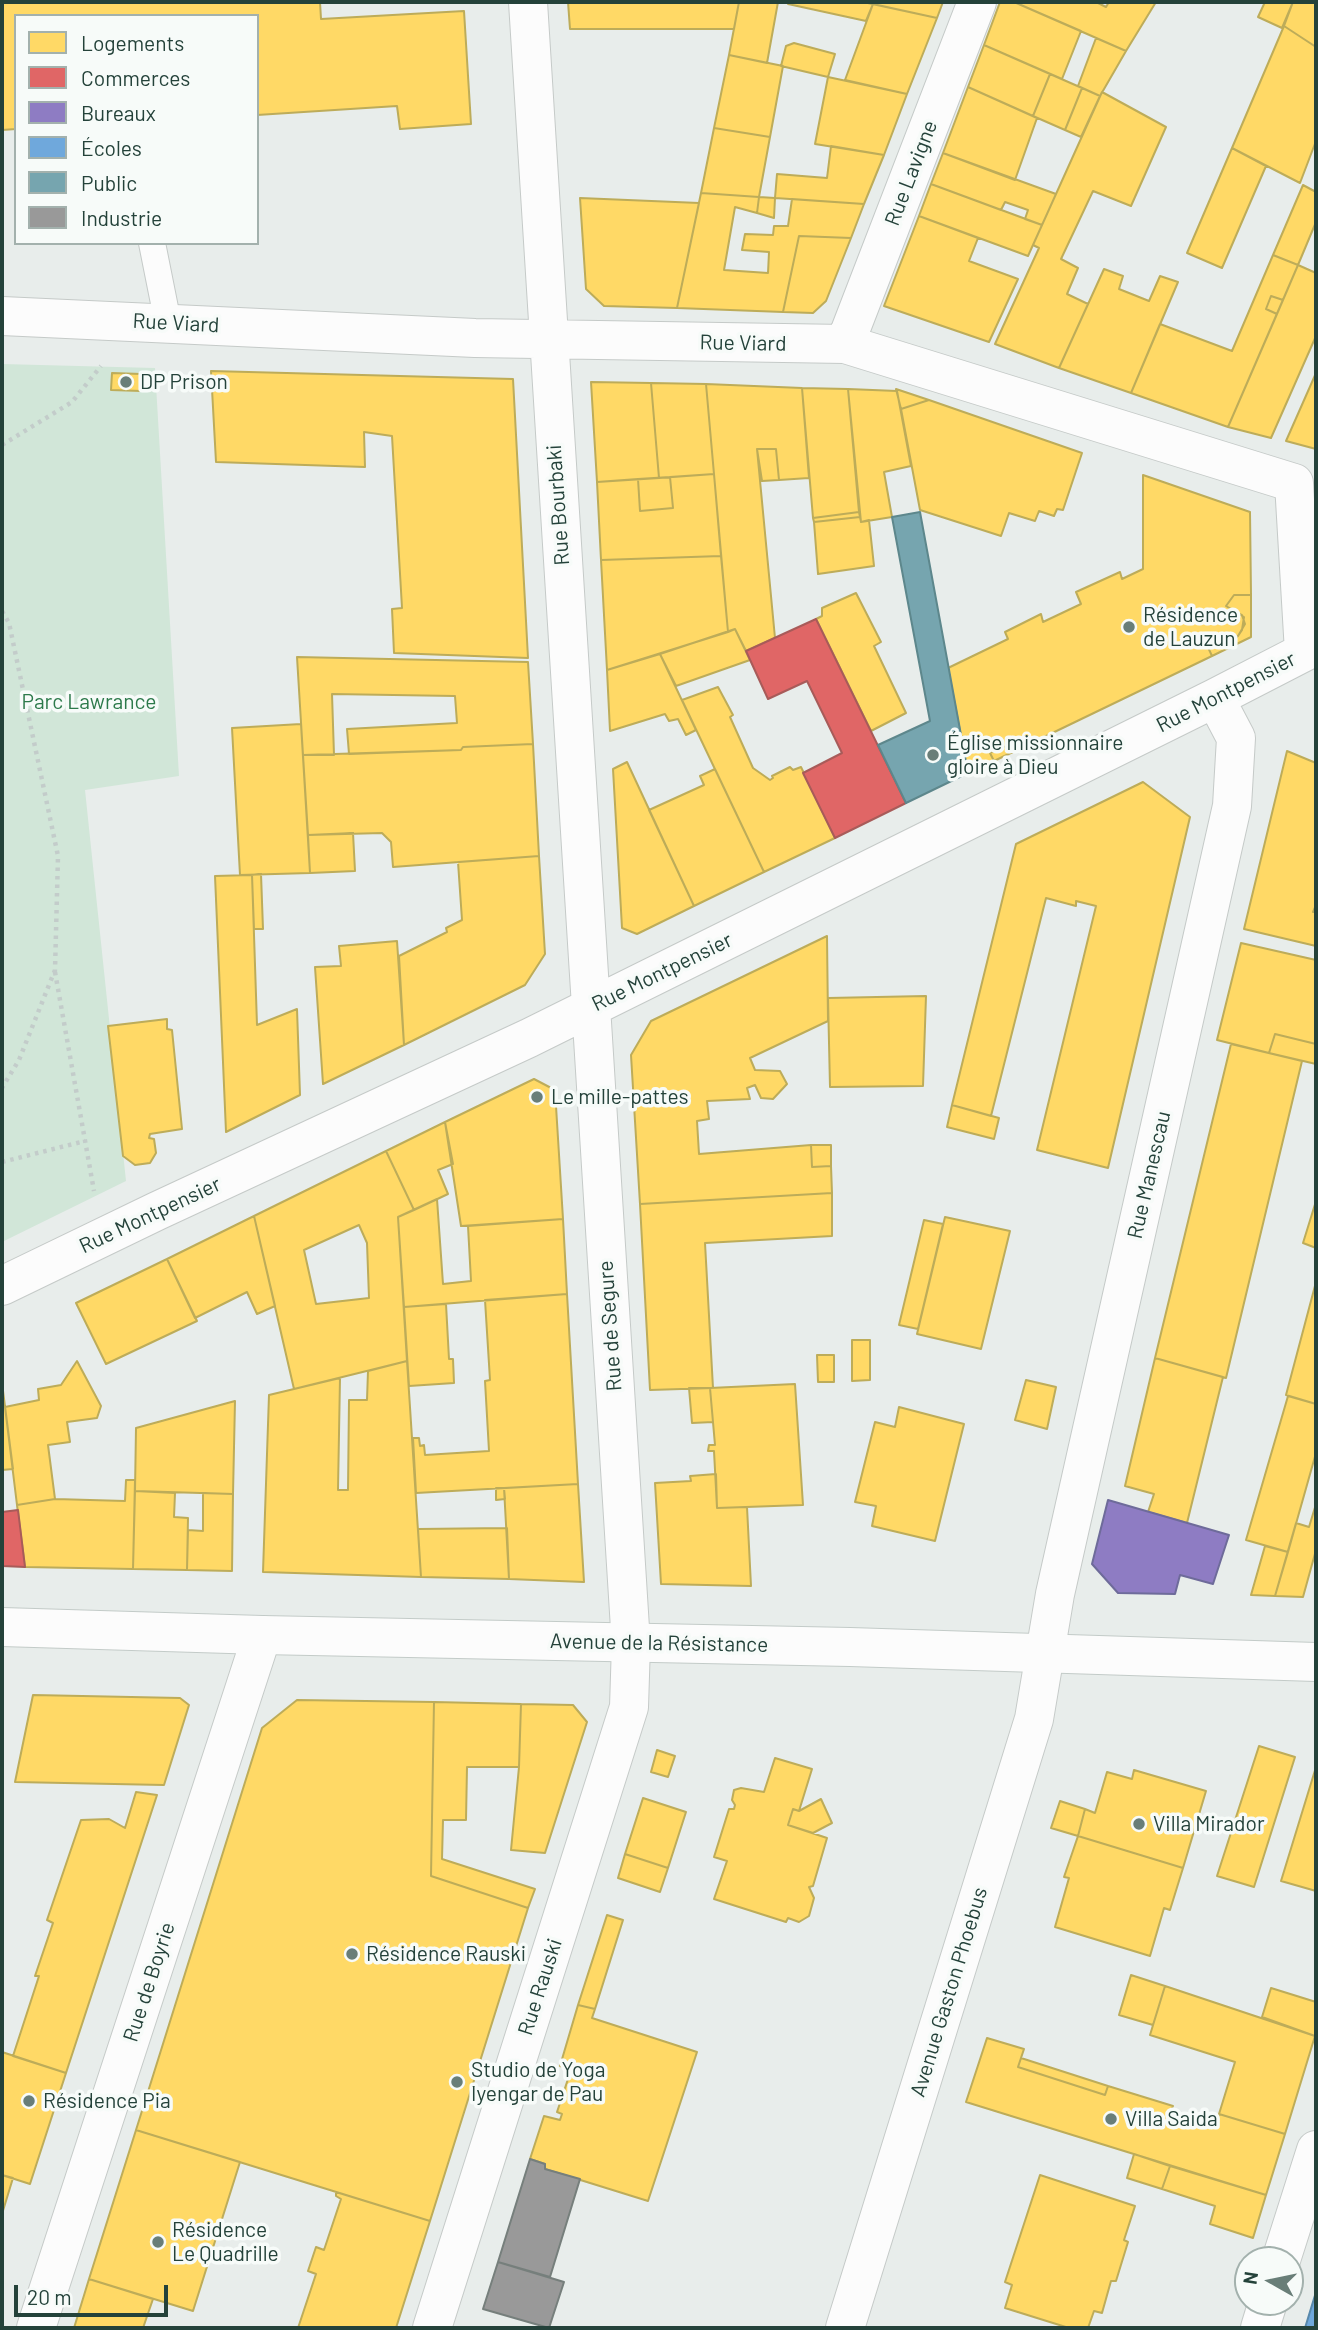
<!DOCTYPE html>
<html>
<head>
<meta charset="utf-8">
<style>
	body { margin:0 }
	#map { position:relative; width:1318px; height:2330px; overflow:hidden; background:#e8edeb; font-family:Barlow,sans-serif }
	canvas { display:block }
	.frame { position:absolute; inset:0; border:4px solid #24423a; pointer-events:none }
	.legend { position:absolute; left:14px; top:14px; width:245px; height:231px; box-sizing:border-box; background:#f7fbf9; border:2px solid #a3b1ad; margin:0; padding:9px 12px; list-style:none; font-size:21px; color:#24423a }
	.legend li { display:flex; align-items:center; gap:14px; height:35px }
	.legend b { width:35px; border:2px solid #a3b1ad }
	.north { position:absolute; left:1234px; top:2246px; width:70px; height:70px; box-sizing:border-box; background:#f7fbf9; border:2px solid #a3b1ad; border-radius:50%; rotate:279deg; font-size:19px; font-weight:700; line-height:28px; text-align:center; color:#24423a }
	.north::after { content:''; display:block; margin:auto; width:24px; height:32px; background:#697e78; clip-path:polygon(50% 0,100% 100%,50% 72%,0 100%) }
	.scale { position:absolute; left:14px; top:2285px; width:154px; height:32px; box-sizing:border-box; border:4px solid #24423a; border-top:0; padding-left:9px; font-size:21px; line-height:24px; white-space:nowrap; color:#24423a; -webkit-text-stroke:5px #f7fbf9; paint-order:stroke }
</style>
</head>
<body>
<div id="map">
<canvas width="1318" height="2330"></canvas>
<div class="frame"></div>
<ul class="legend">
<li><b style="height:19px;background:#ffd966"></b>Logements</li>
<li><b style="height:19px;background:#e06666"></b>Commerces</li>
<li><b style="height:19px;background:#8e7cc3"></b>Bureaux</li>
<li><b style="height:19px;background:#6fa8dc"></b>Écoles</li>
<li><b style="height:19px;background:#76a5af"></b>Public</li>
<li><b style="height:19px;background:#999"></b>Industrie</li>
</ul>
<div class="north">N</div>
<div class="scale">20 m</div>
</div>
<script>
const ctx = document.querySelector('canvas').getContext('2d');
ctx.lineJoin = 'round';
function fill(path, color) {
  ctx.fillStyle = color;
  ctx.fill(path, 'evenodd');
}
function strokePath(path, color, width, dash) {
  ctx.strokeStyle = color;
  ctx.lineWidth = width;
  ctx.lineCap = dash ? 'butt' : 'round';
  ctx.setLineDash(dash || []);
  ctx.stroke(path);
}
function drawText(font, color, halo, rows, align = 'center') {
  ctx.font = font + ' Barlow,sans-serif';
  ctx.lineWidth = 7;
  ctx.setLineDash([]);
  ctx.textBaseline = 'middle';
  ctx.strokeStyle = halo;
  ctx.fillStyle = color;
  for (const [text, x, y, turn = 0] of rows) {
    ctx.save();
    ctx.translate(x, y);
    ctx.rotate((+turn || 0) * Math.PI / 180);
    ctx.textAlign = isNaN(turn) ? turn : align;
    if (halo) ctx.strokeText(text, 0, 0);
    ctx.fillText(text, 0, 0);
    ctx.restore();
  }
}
const green = new Path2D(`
	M2,364L155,368L179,776L85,790L126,1181L2,1242Z`);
const homes = new Path2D(`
	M2,2H320L321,19L464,11L471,124L400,129L397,106L257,115V16H16V129L2,130Z
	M568,2H739L734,29H570Z
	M739,2H778L767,63L729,55Z
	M789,2H863L873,4L866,21L788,4Z
	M863,2H943L937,18Z
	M1000,2H1014L1081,31L1062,79L984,45Z
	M1014,2H1096L1106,7L1109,2H1156L1126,51Z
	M1265,2H1293L1282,28L1258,17Z
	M1293,2H1316V47L1284,26Z
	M873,4L937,18L907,94L845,80Z
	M1284,26L1316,47V141L1300,183L1232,148Z
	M1096,38L1126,51L1100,96L1078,86Z
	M794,43L835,54L828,77L781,66L786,46Z
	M984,45L1050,74L1033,116L968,87Z
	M729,55L783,66L770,137L714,128Z
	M1050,74L1082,88L1065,130L1033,116Z
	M828,77L907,94L884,155L815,144Z
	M968,87L1037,118L1015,180L943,153Z
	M1082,88L1100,96L1081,137L1065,130Z
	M1102,92L1166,127L1131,206L1093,191L1061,259L1078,268L1067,294L1088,304L1059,368L995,344L1039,248L1033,245Z
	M714,128L770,137L759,197L701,193Z
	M831,146L884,155L864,204L775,198L777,174L827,178Z
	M1232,148L1266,166L1222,268L1187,253Z
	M943,153L1056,194L1042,225L1025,219L1028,210L1005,202L1001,210L931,184Z
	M931,184L1042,225L1028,256L919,216Z
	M1303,185L1316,192V222L1298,265L1273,255Z
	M701,193L759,197L757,213L735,207L724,270L768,273L769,252L742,250L745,234L773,235L774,226H788L792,199L864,204L851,238L799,236L783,312L677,308Z
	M759,197L775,198L774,218L757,213Z
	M580,198L699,203L677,308L604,306L586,289Z
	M919,216L978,238L969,261L1018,279L989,342L884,306Z
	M799,236L851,238L826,301L813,313L783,312Z
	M1273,255L1298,265L1283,300L1271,296L1266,309L1277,314L1228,427L1131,393L1160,324L1232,351Z
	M1298,265L1316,273V336L1271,438L1228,427Z
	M1104,269L1123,276L1119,289L1149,301L1160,276L1178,282L1131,393L1059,368Z
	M1271,296L1283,300L1277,314L1266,309Z
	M211,371L513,379L528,658L394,653L392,609L402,608L392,436L364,432L365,467L216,462Z
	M112,373L141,374V391L111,390Z
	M1316,373V449L1286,441Z
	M591,382L651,383L659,478L597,482Z
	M651,383L706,384L714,474L659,478Z
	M706,384L802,388L809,478L779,480L776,449H757L775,638L746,651L735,629L728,632Z
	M802,388L848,389L859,512L813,518Z
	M848,389L897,391L911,466L884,472L892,517L861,522Z
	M896,389L929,400L901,409Z
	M929,400L1082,453L1063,510L1057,509L1054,516L1039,511L1035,521L1009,513L1001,536L920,510L901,409Z
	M757,449H776L779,480L762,481Z
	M714,474L721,556L601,560L597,482L638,479L640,511L673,508L670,477Z
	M1143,475L1250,512L1251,595H1234L1226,606L1244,617L1242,630L1238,636L1226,640L1211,633L1206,643L1212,656L1015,751L1011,744L990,753L994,761L968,773L948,668L1008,639L1005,632L1041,614L1043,622L1081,604L1076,592L1120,572L1122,579L1143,569Z
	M670,477L673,508L640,511L638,479Z
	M859,512L860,517L814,522L813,518Z
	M860,517L861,522L869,520L874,566L818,574L814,522Z
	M721,556L728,632L607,670L601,560Z
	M856,593L881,642L874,646L906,713L871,731L816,619L822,616V608Z
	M1234,595H1251V637L1212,656L1206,643L1211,633L1226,640L1232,639L1238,636L1245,624L1242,615L1226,606Z
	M735,629L750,660L676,686L660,654Z
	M660,654L696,730L686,735L678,719L669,721L665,714L610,731L607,670Z
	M297,657L528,662L533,744L463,747L461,750L349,754L347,729L457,723L455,696L332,694L334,755H303Z
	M718,687L733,715L730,717L753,768L770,780L773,778L772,776L790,767L793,770L801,767L835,838L764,872L682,700Z
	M301,724L310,873L240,875L232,728Z
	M533,744L539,856L393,867L391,842L382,833L308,835L303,755L461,750L463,747Z
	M1011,744L1015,751L994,761L990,753Z
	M1287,751L1316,763V905L1313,912H1316V946L1244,929Z
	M627,762L694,906L637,934L622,928L613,769Z
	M715,769L764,872L694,906L649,810L704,785L700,776Z
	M1143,782L1190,817L1108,1168L1037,1150L1096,906L1076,901V906L1046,898L991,1116L952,1105L1016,844Z
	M353,833L355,871L310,873L308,835Z
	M539,856L545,954L525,985L404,1045L399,956L447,932L446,928L462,920L458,862Z
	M261,874L263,929H254L252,875Z
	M252,875L257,1025L297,1009L300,1095L226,1132L215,876Z
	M827,936L828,1021L750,1058L755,1070L780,1071L787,1084L773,1099L761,1098L755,1085L747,1088L750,1099L707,1101L709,1119L697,1121L699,1154L811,1145L812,1167L831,1166L832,1193L640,1204L631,1055L651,1021Z
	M397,941L404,1045L323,1084L315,967L341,966L339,946Z
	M1241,943L1316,960V1044L1275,1034L1269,1053L1217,1040Z
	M926,996L923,1086L830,1087L828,998Z
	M167,1019V1029L172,1030L182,1129L150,1134L149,1138L154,1139L156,1153L150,1163L135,1165L123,1156L108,1026Z
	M1275,1034L1316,1044V1064L1269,1053Z
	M1231,1044L1302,1061L1226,1378L1155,1358Z
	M534,1079L555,1090L563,1219L461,1226L445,1122Z
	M952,1105L999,1118L994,1139L947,1127Z
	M445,1122L453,1164L438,1170L448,1194L414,1210L386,1151Z
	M811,1145H831V1166L812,1167Z
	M386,1151L414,1210L398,1217L407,1361L294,1389L254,1216ZM359,1225L367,1243L369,1298L316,1304L304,1250Z
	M832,1193V1236L705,1243L713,1388L650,1390L640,1204Z
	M437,1199L443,1284L471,1281L468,1226L563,1219L567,1294L404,1307L398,1217Z
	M1316,1201V1248L1303,1243Z
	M254,1216L275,1306L257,1314L247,1292L195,1318L167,1259Z
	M945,1217L1010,1231L981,1349L917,1334Z
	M924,1220L943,1224L918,1329L899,1325Z
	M167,1259L197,1321L106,1364L76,1303Z
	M1316,1282V1404L1286,1395Z
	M567,1294L578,1484L416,1493L413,1438H419L420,1446L424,1445L425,1455L489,1451L485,1381L490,1380L485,1300Z
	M446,1304L449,1359H453L454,1383L409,1386L404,1307Z
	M852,1340H870V1380L852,1381Z
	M817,1355H834V1382H818Z
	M1155,1358L1223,1377L1187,1523L1148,1512L1154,1494L1125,1486Z
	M77,1361L101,1406L97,1418L67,1422L70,1442L48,1445L55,1499L17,1505L5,1407L39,1400L38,1389L61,1385Z
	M407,1361L421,1577L263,1572L269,1395L340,1378L338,1490H348L349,1400H367L368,1371Z
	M1026,1380L1056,1387L1047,1429L1015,1420Z
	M2,1383L13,1469L2,1470Z
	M795,1384L803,1505L717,1508L714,1451H708L709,1445H715L710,1388Z
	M689,1388H710L713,1422L692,1423Z
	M1288,1396L1316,1404V1453L1288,1552L1246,1540Z
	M235,1401L233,1494L135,1491L136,1428Z
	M899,1407L964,1424L935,1541L872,1526L876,1506L855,1502L875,1422L895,1427Z
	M716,1474L717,1508L747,1507L751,1586L661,1584L655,1483L691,1481L690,1476Z
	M126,1480H135L133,1569L25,1567L17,1505L55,1499L125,1501Z
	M578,1484L584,1582L509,1579L504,1488Z
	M496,1488H504L505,1499L496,1500Z
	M135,1491L175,1493L174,1517L188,1518L187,1570L133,1569Z
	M203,1493L233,1494L232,1571L187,1570L188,1530L203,1531Z
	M1316,1504V1550L1303,1597L1275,1596L1296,1523L1309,1527Z
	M507,1528L509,1579L421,1577L418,1529Z
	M1265,1546L1288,1552L1275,1596L1251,1595Z
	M33,1695L180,1698L189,1705L164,1785L15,1782Z
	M297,1700L434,1702L431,1876L528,1908L430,2221L136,2130L262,1728Z
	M434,1702L521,1704L519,1767H467L466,1820H443L442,1859L535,1889L528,1908L431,1876Z
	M521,1704L573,1705L587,1722L545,1853L511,1850L519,1767Z
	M1259,1746L1295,1757L1254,1887L1217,1876Z
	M657,1750L675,1756L668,1777L651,1772Z
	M775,1758L812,1769L799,1811L793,1809L788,1825L827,1838L813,1886L809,1887L814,1898L809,1916L799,1922L788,1918L786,1922L714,1899L727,1861L714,1857L729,1809H734L735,1805L732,1800L734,1790L741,1788L764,1792Z
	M1316,1767V1891L1281,1881Z
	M1134,1770L1206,1791L1183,1868L1078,1836L1085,1809L1095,1813L1107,1772L1132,1779Z
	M136,1792L157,1795L66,2073L13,2056L39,1976H35L53,1923L47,1920L81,1820L109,1819L125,1828Z
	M643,1798L686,1812L668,1868L625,1854Z
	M821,1799L832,1823L813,1833L788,1825L793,1809L799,1811Z
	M1060,1801L1085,1809L1078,1836L1051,1828Z
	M1078,1836L1183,1868L1170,1910L1164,1908L1150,1956L1055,1927L1069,1878L1064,1877Z
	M625,1854L668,1868L660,1892L618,1878Z
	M607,1915L623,1920L595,2009L578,2005Z
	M1131,1975L1165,1986L1153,2025L1119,2015Z
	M1165,1986L1315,2036L1285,2134L1219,2114L1235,2062L1150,2035Z
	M1271,1988L1316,2002L1315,2036L1262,2017Z
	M578,2005L595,2009L592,2018L697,2052L648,2201L545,2169V2164L530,2159L544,2116L560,2120L562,2114L557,2112L570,2073L574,2074L575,2070L560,2066Z
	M987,2038L1024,2049L1018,2067L1105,2095L1108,2086L1173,2106L1171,2111L1216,2125L1219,2114L1285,2134L1266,2195L966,2102Z
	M2,2052L66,2073L30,2184L2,2175Z
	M1021,2058L1108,2086L1105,2095L1018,2067Z
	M136,2130L240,2162L193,2311L89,2279Z
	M1134,2154L1170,2166L1162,2189L1127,2178Z
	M1170,2166L1266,2195L1253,2238L1210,2224L1215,2206L1162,2189Z
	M2,2175L13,2178L2,2214Z
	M1040,2175L1135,2206L1124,2240L1128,2242L1116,2281H1111L1102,2313L1094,2311L1088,2328H1069L1005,2308L1012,2285L1005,2282Z
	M336,2192L430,2221L396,2328H298L316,2274L308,2271L316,2247L324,2250L341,2199L336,2196Z
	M89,2279L153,2299L143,2328H74Z`);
const shops = new Path2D(`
	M816,619L906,803L835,838L803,773L842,753L807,681L768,699L746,651Z
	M18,1510L25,1567L2,1566V1512Z`);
const offices = new Path2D(`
	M1108,1500L1229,1535L1213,1584L1180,1575L1175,1594L1118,1593L1092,1564Z`);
const schools = new Path2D(`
	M1316,2292V2328H1305Z`);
const public = new Path2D(`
	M920,512L968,773L906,803L878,745L930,721L892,517Z`);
const industry = new Path2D(`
	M530,2159L545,2164V2169L580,2179L550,2277L498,2262Z
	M498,2262L564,2282L549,2328L483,2309Z`);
const path = new Path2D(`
	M2,445L72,402L101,366
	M2,611L9,623L58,856L55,970L19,1060L2,1088
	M55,972L94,1191
	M2,1162L85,1141`);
const lane = new Path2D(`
	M152,243L168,323`);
const street = new Path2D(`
	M2,316L475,338L845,344L1294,483L1304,652
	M845,344L977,2
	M2,1286L157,1211L529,1038L1215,698L1316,646
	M1281,2260L1316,2150
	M36,2328L262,1635
	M432,2328L629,1707L631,1644L528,2
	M845,2328L1034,1719L1055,1594L1232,806L1236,738L1215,698
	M1260,2328L1268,2302`);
const secondary = new Path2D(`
	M2,1627L262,1635L850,1647L1316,1662`);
const markers = [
	[126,382,7,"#697e78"],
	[1129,627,7,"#697e78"],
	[933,755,7,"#697e78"],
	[537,1097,7,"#697e78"],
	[1139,1824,7,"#697e78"],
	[352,1954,7,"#697e78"],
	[457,2082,7,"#697e78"],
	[29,2101,7,"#697e78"],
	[1111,2119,7,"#697e78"],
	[158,2242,7,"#697e78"]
];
const streetNames = [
	["Rue Lavigne",911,173,-69],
	["Rue Viard",176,323,3],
	["Rue Viard",743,343,1],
	["Rue Bourbaki",558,505,-94],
	["Rue Montpensier",1226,692,-27],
	["Rue Montpensier",662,972,-26],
	["Rue Manescau",1149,1175,-77],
	["Rue Montpensier",150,1215,-25],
	["Rue de Segure",610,1326,-94],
	["Avenue de la Résistance",659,1643,1],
	["Rue de Boyrie",149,1982,-72],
	["Rue Rauski",540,1987,-72],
	["Avenue Gaston Phoebus",949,1992,-73]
];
const poiNames = [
	["DP Prison",140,382],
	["Résidence",1143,615],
	["de Lauzun",1143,639],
	["Église missionnaire",947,743],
	["gloire à Dieu",947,767],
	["Le mille-pattes",551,1097],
	["Villa Mirador",1153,1824],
	["Résidence Rauski",366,1954],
	["Studio de Yoga",471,2070],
	["Iyengar de Pau",471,2094],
	["Résidence Pia",43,2101],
	["Villa Saida",1125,2119],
	["Résidence",172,2230],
	["Le Quadrille",172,2254]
];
const parkNames = [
	["Parc Lawrance",89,702]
];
fill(green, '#d1e6d8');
fill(homes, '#ffd966');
strokePath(homes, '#bdac59', 2);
fill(shops, '#e06666');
strokePath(shops, '#a85b59', 2);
fill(offices, '#8e7cc3');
strokePath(offices, '#6e6b9a', 2);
fill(schools, '#6fa8dc');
strokePath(schools, '#5889ab', 2);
fill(public, '#76a5af');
strokePath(public, '#5d878c', 2);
fill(industry, '#999');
strokePath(industry, '#767f7c', 2);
strokePath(lane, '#c5cac8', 28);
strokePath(street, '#c5cac8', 40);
strokePath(secondary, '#c3cbc8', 40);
strokePath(path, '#c3ccca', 4.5, [3.5, 5]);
strokePath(lane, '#fcfcfc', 26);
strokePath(street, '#fcfcfc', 38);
strokePath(secondary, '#fcfcfc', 38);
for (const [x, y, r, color] of markers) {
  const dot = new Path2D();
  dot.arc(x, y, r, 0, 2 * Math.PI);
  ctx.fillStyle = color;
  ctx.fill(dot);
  strokePath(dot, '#f7fbf9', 2.5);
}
drawText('21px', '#24423a', '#f7fbf9', streetNames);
drawText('21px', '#24423a', '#f7fbf9', poiNames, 'left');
drawText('21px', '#2d7a4b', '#f7fbf9', parkNames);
</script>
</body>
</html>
